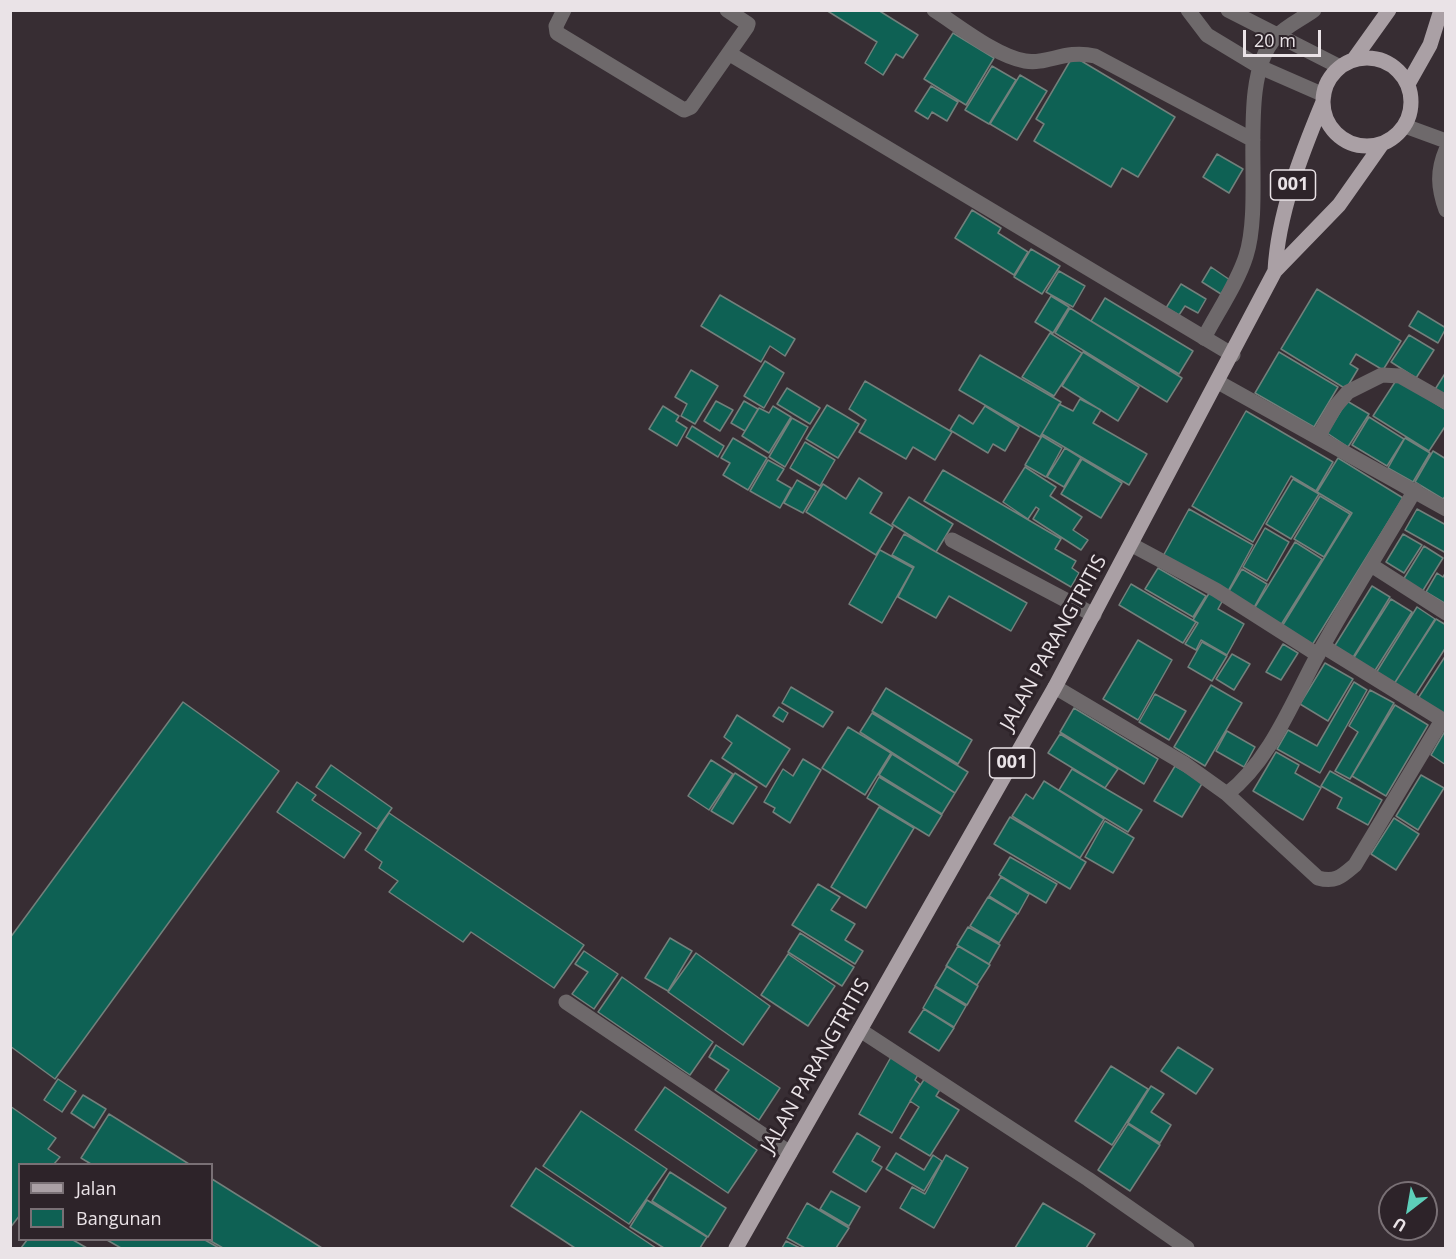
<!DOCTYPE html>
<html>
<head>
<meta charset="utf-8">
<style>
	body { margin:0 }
	#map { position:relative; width:1456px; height:1259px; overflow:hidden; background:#372d33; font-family:"Open Sans",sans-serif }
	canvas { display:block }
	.frame { position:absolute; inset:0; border:12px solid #eae3e7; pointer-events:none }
	.legend { position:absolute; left:18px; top:1163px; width:195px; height:78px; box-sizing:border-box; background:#2d2329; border:2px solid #797075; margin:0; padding:8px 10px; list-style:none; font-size:18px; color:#eae3e7 }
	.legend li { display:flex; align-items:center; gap:12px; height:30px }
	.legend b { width:30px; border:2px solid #797075 }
	.north { position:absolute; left:1378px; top:1181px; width:60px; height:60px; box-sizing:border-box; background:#2d2329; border:2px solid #797075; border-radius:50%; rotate:211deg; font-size:16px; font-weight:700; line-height:24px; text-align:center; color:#eae3e7 }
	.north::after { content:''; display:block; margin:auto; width:21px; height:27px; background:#5dceb9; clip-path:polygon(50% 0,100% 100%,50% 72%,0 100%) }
	.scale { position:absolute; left:1243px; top:30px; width:78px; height:27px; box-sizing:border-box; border:3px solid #eae3e7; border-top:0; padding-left:8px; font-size:18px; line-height:21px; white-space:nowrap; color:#eae3e7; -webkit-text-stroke:4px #2d2329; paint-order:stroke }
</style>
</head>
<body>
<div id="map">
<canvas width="1456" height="1259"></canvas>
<div class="frame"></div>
<ul class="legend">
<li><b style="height:8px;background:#aaa0a5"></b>Jalan</li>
<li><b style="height:16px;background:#0e6154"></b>Bangunan</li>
</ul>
<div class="north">U</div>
<div class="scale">20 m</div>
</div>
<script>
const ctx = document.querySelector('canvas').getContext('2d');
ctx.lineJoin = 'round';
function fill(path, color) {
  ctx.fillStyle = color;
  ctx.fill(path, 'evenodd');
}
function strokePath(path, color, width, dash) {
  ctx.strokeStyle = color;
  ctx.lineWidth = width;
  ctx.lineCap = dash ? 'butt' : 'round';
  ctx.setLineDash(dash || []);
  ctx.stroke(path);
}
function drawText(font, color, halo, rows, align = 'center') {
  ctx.font = font + ' "Open Sans",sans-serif';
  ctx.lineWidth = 6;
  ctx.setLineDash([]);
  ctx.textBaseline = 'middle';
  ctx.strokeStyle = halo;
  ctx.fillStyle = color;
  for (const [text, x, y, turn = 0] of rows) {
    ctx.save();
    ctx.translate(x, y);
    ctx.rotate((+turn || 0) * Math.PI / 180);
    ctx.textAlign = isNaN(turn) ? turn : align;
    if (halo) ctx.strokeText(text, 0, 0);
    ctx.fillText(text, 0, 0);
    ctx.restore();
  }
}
const building = new Path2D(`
	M826,10H878L918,35L903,58L896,54L883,75L865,63L877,42Z
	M953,33L994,58L966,105L924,79Z
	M1073,56L1175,117L1138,177L1122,168L1111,187L1034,141L1044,124L1036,119Z
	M992,66L1016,80L989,124L965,110Z
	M1020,75L1047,91L1017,140L990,124Z
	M931,86L958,102L947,121L932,112L928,119L915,111Z
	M1217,154L1243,169L1229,193L1203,177Z
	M972,210L1001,228L998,233L1028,252L1014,275L955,238Z
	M1031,249L1060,266L1042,294L1014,277Z
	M1211,267L1230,280L1221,294L1202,282Z
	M1059,271L1085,286L1073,307L1046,292Z
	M1181,284L1206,299L1198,313L1185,306L1179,315L1166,308Z
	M1317,289L1401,341L1383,370L1356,354L1350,364L1358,369L1346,389L1281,349Z
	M720,295L795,339L785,356L770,346L761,362L701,326Z
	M1051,296L1069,307L1053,333L1035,322Z
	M1105,298L1193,351L1179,374L1091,321Z
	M1070,308L1182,378L1167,402L1055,333Z
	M1418,311L1446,328L1438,343L1409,326Z
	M1050,333L1082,353L1054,396L1022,377Z
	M1409,335L1434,350L1416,378L1391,362Z
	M1083,352L1139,387L1118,421L1062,386Z
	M1279,352L1338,387L1314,427L1255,393Z
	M980,355L1061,402L1040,437L959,390Z
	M765,361L784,373L764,408L744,396Z
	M691,370L718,386L695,424L681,416L687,404L675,397Z
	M1446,372V397L1434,391Z
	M1397,379L1446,410V425L1429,451L1373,416Z
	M865,381L952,432L935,460L913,447L906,459L859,432L866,420L849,409Z
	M787,388L820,408L810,424L777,404Z
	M1080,399L1101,410L1093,423L1147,454L1129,485L1042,434L1059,404L1073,411Z
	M716,401L733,410L720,431L704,421Z
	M744,401L758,409L745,431L731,423Z
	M1347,401L1369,414L1348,447L1327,433Z
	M827,405L859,424L838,458L806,439Z
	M663,406L679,416L676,421L687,428L677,446L649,429Z
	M773,406L791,417L769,453L742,436L759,408L769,413Z
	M985,406L1019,427L1005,451L993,444L988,453L950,430L959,415L973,424Z
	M1246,411L1333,462L1316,491L1291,476L1253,542L1192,506Z
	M1369,417L1404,439L1387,466L1352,445Z
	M792,418L808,427L785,467L769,457Z
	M692,426L724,446L718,457L686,437Z
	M1042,436L1062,448L1046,477L1025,465Z
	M733,438L767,458L748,490L723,475L730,463L721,458Z
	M1405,438L1430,453L1413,482L1388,468Z
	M805,442L835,460L820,486L790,468Z
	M1065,448L1081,458L1064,487L1047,477Z
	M1433,451L1446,459V495L1443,499L1415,482Z
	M1338,458L1403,498L1311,647L1281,628L1352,513L1317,492Z
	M1082,459L1122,483L1101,518L1061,494Z
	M768,460L784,469L777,480L791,488L780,508L750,491Z
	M1025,467L1056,487L1050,496L1082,517L1073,530L1088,540L1081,550L1033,519L1039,509L1036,507L1028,519L1003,502Z
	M943,470L1061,539L1055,549L1076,561L1072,568L1079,573L1071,587L924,501Z
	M859,478L882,493L870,513L893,527L876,555L806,512L823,484L846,499Z
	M1293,479L1319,494L1291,539L1266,524Z
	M797,480L816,491L803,513L784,503Z
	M1320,496L1350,514L1324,557L1294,539Z
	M909,497L953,524L936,552L892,524Z
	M1189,509L1253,545L1227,593L1162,558Z
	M1417,509L1446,525V553L1405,530Z
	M1265,528L1289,542L1267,581L1243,567Z
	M904,534L1027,603L1011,631L949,596L936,618L898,597L914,567L892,555Z
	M1403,534L1422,545L1404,573L1386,562Z
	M1295,542L1322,559L1279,628L1252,612Z
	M1424,546L1443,558L1422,592L1403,580Z
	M880,550L913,568L882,623L849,604Z
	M1158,568L1206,596L1193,617L1145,589Z
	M1242,569L1267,584L1252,611L1226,596Z
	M1446,572V604L1426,592L1437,573L1443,577Z
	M1131,584L1196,622L1183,643L1119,605Z
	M1372,586L1390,597L1352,659L1334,647Z
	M1211,590L1224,598L1218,609L1244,624L1227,655L1201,640L1196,650L1185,644L1198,623L1193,620Z
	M1391,599L1412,612L1374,672L1353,659Z
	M1417,607L1435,619L1394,684L1376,673Z
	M1436,619L1446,625V647L1414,697L1394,684Z
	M1138,640L1172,660L1138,720L1103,699Z
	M1202,642L1227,656L1212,681L1188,667Z
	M1283,644L1298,653L1281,680L1266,672Z
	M1232,654L1250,664L1234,690L1216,679Z
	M1446,655V718L1417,700Z
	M1325,663L1353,679L1328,721L1300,704Z
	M1354,682L1367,690L1320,773L1277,749L1288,730L1317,746Z
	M1211,685L1242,703L1205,766L1174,747Z
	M791,687L833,712L823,727L782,703Z
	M886,688L972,740L958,764L872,711Z
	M1370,690L1394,703L1350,779L1335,771L1358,732L1349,726Z
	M1155,694L1186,711L1169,740L1139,722Z
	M183,702L279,771L55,1079L10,1046V938Z
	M1395,705L1428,725L1386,796L1352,776Z
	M779,707L788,713L783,722L773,716Z
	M1074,708L1158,759L1144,784L1060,732Z
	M872,713L968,772L955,793L860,732Z
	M737,715L790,749L766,787L722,758L732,743L724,737Z
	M848,727L891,753L865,795L822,768Z
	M1227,731L1255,747L1244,767L1216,751Z
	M1445,731L1446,732V765L1431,755Z
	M1060,734L1118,769L1105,788L1048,753Z
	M1276,752L1299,765L1295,773L1321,788L1303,820L1253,791Z
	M892,754L955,793L942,814L879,775Z
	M803,759L821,770L790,823L773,812L775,808L764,802L783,769L793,776Z
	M711,760L733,774L709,810L688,796Z
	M331,765L392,808L377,829L316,787Z
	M1175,766L1203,782L1182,817L1154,801Z
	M1072,769L1142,810L1128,832L1059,790Z
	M1330,771L1382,800L1368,825L1337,808L1342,798L1321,786Z
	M735,773L757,787L733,824L711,811Z
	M1421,775L1444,788L1418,830L1396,816Z
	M879,777L942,815L929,836L867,798Z
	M1044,781L1104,819L1080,858L1012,816L1026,794L1033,799Z
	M297,782L316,795L312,800L361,833L344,858L277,812Z
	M879,807L914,828L866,908L831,887Z
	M389,813L584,945L554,988L471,932L463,942L389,892L398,881L379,868L382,862L365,850Z
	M1010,817L1086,862L1070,889L994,844Z
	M1394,818L1419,834L1396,870L1371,854Z
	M1105,821L1134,838L1113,873L1085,857Z
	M1010,857L1057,884L1046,903L999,875Z
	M1001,877L1029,894L1018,914L989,896Z
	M818,884L840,897L831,910L855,924L845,940L863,951L855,964L792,925Z
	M988,897L1017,914L999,943L970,926Z
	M968,927L1000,945L989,964L957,945Z
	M800,933L854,967L842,986L788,952Z
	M670,938L692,951L668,991L645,978Z
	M958,946L990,965L977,985L946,966Z
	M584,951L618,974L594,1009L572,994L588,972L575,964Z
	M696,953L770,1006L743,1045L668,992Z
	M788,954L835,986L808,1026L761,995Z
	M947,966L978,986L967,1005L935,986Z
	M622,977L713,1042L690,1075L598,1012Z
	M935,987L966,1006L954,1027L923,1008Z
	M924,1009L954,1028L939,1051L909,1032Z
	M716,1045L780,1088L759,1120L715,1090L729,1070L709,1057Z
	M1178,1047L1213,1069L1196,1094L1161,1071Z
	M891,1057L919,1073L915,1080L920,1084L892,1133L859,1114Z
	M1111,1066L1148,1089L1112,1145L1075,1121Z
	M925,1078L941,1088L936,1096L959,1110L930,1156L900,1138L919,1107L910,1101Z
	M58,1079L76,1091L62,1112L44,1100Z
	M1151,1086L1164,1094L1151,1112L1171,1125L1160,1143L1128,1123Z
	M665,1087L757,1150L728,1193L635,1130Z
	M83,1095L106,1109L94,1128L71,1113Z
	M10,1106L56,1138L48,1149L60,1157L54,1164H20V1215L10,1228Z
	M581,1111L667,1169L629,1224L543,1166Z
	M109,1114L189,1164H91L81,1158Z
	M1128,1124L1160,1145L1130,1191L1098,1170Z
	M857,1133L880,1147L872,1161L882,1167L866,1192L833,1172Z
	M896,1153L924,1170L933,1155L942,1161L924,1191L886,1169Z
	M946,1155L968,1168L934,1228L900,1208L912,1187L925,1194Z
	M536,1168L656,1248H575L511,1206Z
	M670,1172L726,1208L708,1237L652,1201Z
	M212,1179L322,1248H223L209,1240H212Z
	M831,1191L860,1207L849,1226L820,1209Z
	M647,1200L707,1237L700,1248H664L630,1227Z
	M807,1203L849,1228L836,1248H805L787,1238Z
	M1043,1203L1095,1234L1086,1248H1015Z
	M27,1240H73L87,1248H21Z
	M107,1240H205L219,1248H121Z
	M786,1241L800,1248H782Z`);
const lane = new Path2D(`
	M934,10C959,26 996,56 1025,61C1048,65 1064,49 1095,56L1253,140
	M1188,10L1207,35L1260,67L1324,95
	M1228,10L1340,67
	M1405,126L1446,141
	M1446,150C1437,171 1438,188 1446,210
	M1204,338C1217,313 1238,282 1246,256C1265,197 1235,80 1276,37C1286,26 1302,19 1314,10
	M952,540L1094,615
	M566,1002L790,1153`);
const street = new Path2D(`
	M564,10L556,26L557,33L684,110L691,107L747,27L748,24L727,10
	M730,54L1233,355
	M1218,382L1446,509
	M1318,437L1335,407L1348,392L1382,375L1400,376L1446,402
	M1132,545L1216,590L1318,655
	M1371,565L1446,613
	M1323,646L1446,722
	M1055,687L1185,764L1227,794L1318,878C1336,883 1342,876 1355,865L1442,720
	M1227,794C1272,759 1294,697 1321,649C1351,595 1384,543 1415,490
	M860,1030L1088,1179L1187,1248`);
const primary = new Path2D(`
	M1323 102a44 44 0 1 1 88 0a44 44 0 1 1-88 0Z
	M1354,59L1389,10
	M1408,84L1430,45L1441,10
	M1275,271C1278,214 1301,155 1323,102
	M736,1248L1055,687L1275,271L1339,205L1382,144`);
const shields = [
	[1293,185,45],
	[1012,763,45]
];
const shieldNames = [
	["001",1293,185],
	["001",1012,763]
];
const streetNames = [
	["JALAN PARANGTRITIS",1054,643,-61],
	["JALAN PARANGTRITIS",816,1066,-60]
];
fill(building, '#0e6154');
strokePath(building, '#72807c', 1.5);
strokePath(lane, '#6e696b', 15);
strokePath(street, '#6e696b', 15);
strokePath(primary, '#aaa0a5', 15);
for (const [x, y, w] of shields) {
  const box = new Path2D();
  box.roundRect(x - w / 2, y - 15, w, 30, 4.5);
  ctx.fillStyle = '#2d2329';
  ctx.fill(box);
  strokePath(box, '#eae3e7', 1.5);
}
drawText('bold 18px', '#eae3e7', null, shieldNames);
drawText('20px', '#eae3e7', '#2d2329', streetNames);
</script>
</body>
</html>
